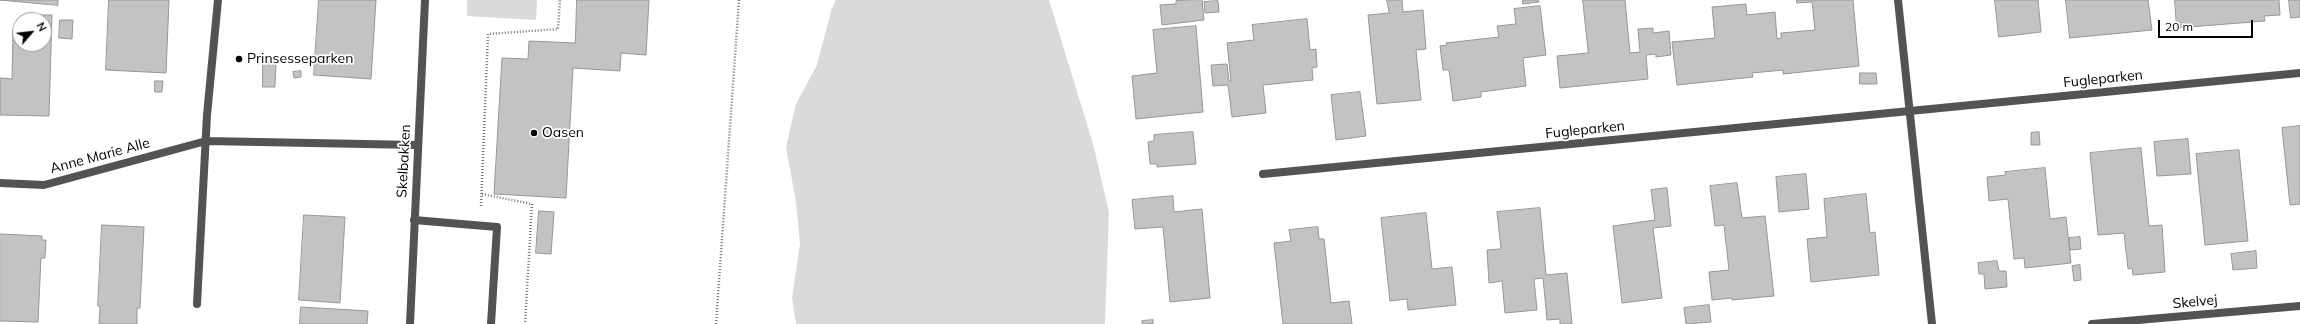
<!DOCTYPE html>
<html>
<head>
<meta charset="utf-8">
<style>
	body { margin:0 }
	#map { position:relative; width:2300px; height:324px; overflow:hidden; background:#fff; font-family:Mulish,sans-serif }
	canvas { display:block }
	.north { position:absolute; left:12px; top:12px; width:40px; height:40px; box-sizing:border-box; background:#fff; border:1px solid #999; border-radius:50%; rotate:62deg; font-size:11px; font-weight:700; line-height:16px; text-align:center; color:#000 }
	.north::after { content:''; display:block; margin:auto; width:14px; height:18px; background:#000; clip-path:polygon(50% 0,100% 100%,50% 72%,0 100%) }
	.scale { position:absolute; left:2158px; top:20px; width:95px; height:18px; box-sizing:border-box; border:2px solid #000; border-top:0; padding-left:5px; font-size:12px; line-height:14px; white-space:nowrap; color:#000; -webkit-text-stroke:3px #fff; paint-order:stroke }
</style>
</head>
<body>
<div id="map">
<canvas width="2300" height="324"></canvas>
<div class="north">N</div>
<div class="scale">20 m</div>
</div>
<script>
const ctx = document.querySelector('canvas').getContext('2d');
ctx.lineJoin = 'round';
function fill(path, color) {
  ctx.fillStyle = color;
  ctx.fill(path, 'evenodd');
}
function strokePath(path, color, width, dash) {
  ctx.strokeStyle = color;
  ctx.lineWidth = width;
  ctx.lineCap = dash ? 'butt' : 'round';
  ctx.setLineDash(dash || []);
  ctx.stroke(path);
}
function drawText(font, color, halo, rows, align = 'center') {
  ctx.font = font + ' Mulish,sans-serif';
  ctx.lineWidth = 3.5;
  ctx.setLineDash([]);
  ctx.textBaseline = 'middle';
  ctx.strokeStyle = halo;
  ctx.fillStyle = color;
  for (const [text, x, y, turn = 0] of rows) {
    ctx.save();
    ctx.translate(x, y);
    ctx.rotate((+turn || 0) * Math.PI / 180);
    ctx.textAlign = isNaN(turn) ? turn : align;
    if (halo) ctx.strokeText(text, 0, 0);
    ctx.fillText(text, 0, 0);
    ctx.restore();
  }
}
const green = new Path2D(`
	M467,0H537L536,20L467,16Z
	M836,0H1049L1093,144L1109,212L1105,324H796L792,298L800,244L796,202L786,147L796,104L817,65L831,11Z`);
const building = new Path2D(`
	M0,0H58V5Z
	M109,0H169L166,73L106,70Z
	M319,0H376L371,79L314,75Z
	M577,0H649L646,55L621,53L620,71L573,68L566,198L494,194L502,58L528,59L529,41L575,43Z
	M1202,0L1204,20L1162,25L1160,5L1176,4V1Z
	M1387,0H1402L1403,12L1423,10L1426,49L1416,50L1421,100L1377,104L1368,15L1389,13Z
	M1523,0H1538L1539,2L1523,4Z
	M1583,0H1625L1630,53L1640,52L1638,29L1653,28V33L1669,31L1671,55L1656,57V54L1646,55L1648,79L1560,88L1557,56L1588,53Z
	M1797,0H1853L1859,66L1783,74V70L1752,73L1753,77L1677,85L1672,42L1715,38L1712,7L1746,4L1747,15L1775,12L1777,39L1781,38V33L1815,30L1812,2L1797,3Z
	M1995,0H2038L2041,32L1999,37Z
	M2066,0H2148L2152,30L2070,38Z
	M2175,0H2279L2280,15L2264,16L2265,21L2177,28Z
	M2289,0H2300V17L2291,18Z
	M1218,1L1219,12L1205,13L1204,2Z
	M1540,6L1546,55L1523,58L1526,86L1481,92V97L1453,101L1449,70H1443L1440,46L1447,45L1446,43L1499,37L1497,26L1516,24L1514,9Z
	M27,15H52L49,116L0,115V78L12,79L13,31L20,32V44H44V20H27Z
	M1307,19L1310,50L1316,49L1317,67L1312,68L1313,80L1263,85L1266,113L1232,117L1228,85L1213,86L1211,65L1227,64L1229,81H1231L1227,43L1254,40L1252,25Z
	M60,20H73L72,39L59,38Z
	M1196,26L1203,112L1136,119L1132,76L1157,73L1153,30Z
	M263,62H276L275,87H263Z
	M301,71V77L294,78L293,72Z
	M1860,73H1876L1877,84H1860Z
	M155,81H163L162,92H155Z
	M1360,92L1366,136L1336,140L1331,95Z
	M2300,126V204L2290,205L2282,128Z
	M1193,132L1196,164L1157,167V164H1150L1148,142L1154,141V135Z
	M2039,132L2040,145H2031V133Z
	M2188,139L2191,174L2157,176L2154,142Z
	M2141,148L2149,226L2162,225L2165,272L2133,275L2132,268L2128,269L2124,233L2098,235L2090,153Z
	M2239,150L2248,241L2205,245L2196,154Z
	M2045,168L2050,219L2066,217L2071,263L2025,268L2024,258L2014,259L2008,199L1989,201L1987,177L2006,175L2005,172Z
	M1806,174L1809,209L1779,212L1776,177Z
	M1737,183L1742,218L1765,216L1774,296L1732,300V298L1712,300L1709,272L1729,270L1724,225L1715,226L1710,186Z
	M1667,188L1671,226L1653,228L1662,298L1622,303L1613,226L1655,220L1651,190Z
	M1866,194L1870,233L1875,232L1879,275L1811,282L1807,239L1827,237L1824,199Z
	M1173,196L1174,212L1202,209L1210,298L1170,302L1163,227L1135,229L1132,200Z
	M1540,208L1546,275L1567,273L1572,324H1560V319L1547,320L1543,278L1534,279L1537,310L1505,313L1502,281L1489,283L1487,250L1501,249L1497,212Z
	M539,211L554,212L551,254L536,253Z
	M1426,213L1432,269L1452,267L1456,305L1408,310L1407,299L1390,301L1381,218Z
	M304,215L345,217L340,303L299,300Z
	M102,225L144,227L140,308H137V324H99L100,307L98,306Z
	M1318,227L1319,239H1324L1331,303L1349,301L1352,324H1283L1274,243L1291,241L1289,230Z
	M0,234L42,236V240H46L45,258H41L38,322L0,321Z
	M2080,237L2081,249L2070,250L2069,238Z
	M2256,251L2257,268L2233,270L2231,254Z
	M1997,261L1999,271H2006L2007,287L1985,289L1984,274H1979L1978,263Z
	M2080,265L2081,280L2074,281L2072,266Z
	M1709,305L1711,322L1686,324L1684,308Z
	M301,307L368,311L367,324H300Z
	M1153,320V324H1142V321Z`);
const path = new Path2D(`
	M482,194L532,204L525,324
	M481,206L488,34L558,29L560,0
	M716,324L739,0`);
const service = new Path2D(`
	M414,220L497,227L491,324`);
const minor = new Path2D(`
	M1898,0L1932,324
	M1263,174L2300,73
	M0,183L44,185L206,141L417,145
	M197,304L207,115L218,0
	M410,324L425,0`);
const tertiary = new Path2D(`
	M2092,324L2300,306`);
const markers = [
	[239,59,4,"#000"],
	[534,133,4,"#000"]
];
const poiNames = [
	["Prinsesseparken",247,59],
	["Oasen",542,133]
];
const streetNames = [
	["Fugleparken",2103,79,-6],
	["Fugleparken",1585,130,-6],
	["Anne Marie Alle",100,156,-15],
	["Skelbakken",404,161,-87],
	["Skelvej",2195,302,-5]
];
fill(green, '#dadada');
fill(building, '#c3c3c3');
strokePath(building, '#979797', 1);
strokePath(path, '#757575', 2.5, [1, 2]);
strokePath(service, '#535353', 8);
strokePath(minor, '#535353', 8);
strokePath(tertiary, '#535353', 8);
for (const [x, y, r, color] of markers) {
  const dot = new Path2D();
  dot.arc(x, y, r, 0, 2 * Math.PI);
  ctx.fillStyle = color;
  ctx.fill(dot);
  strokePath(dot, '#fff', 1.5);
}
drawText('14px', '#000', '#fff', poiNames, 'left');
drawText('14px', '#000', '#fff', streetNames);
</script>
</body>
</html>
